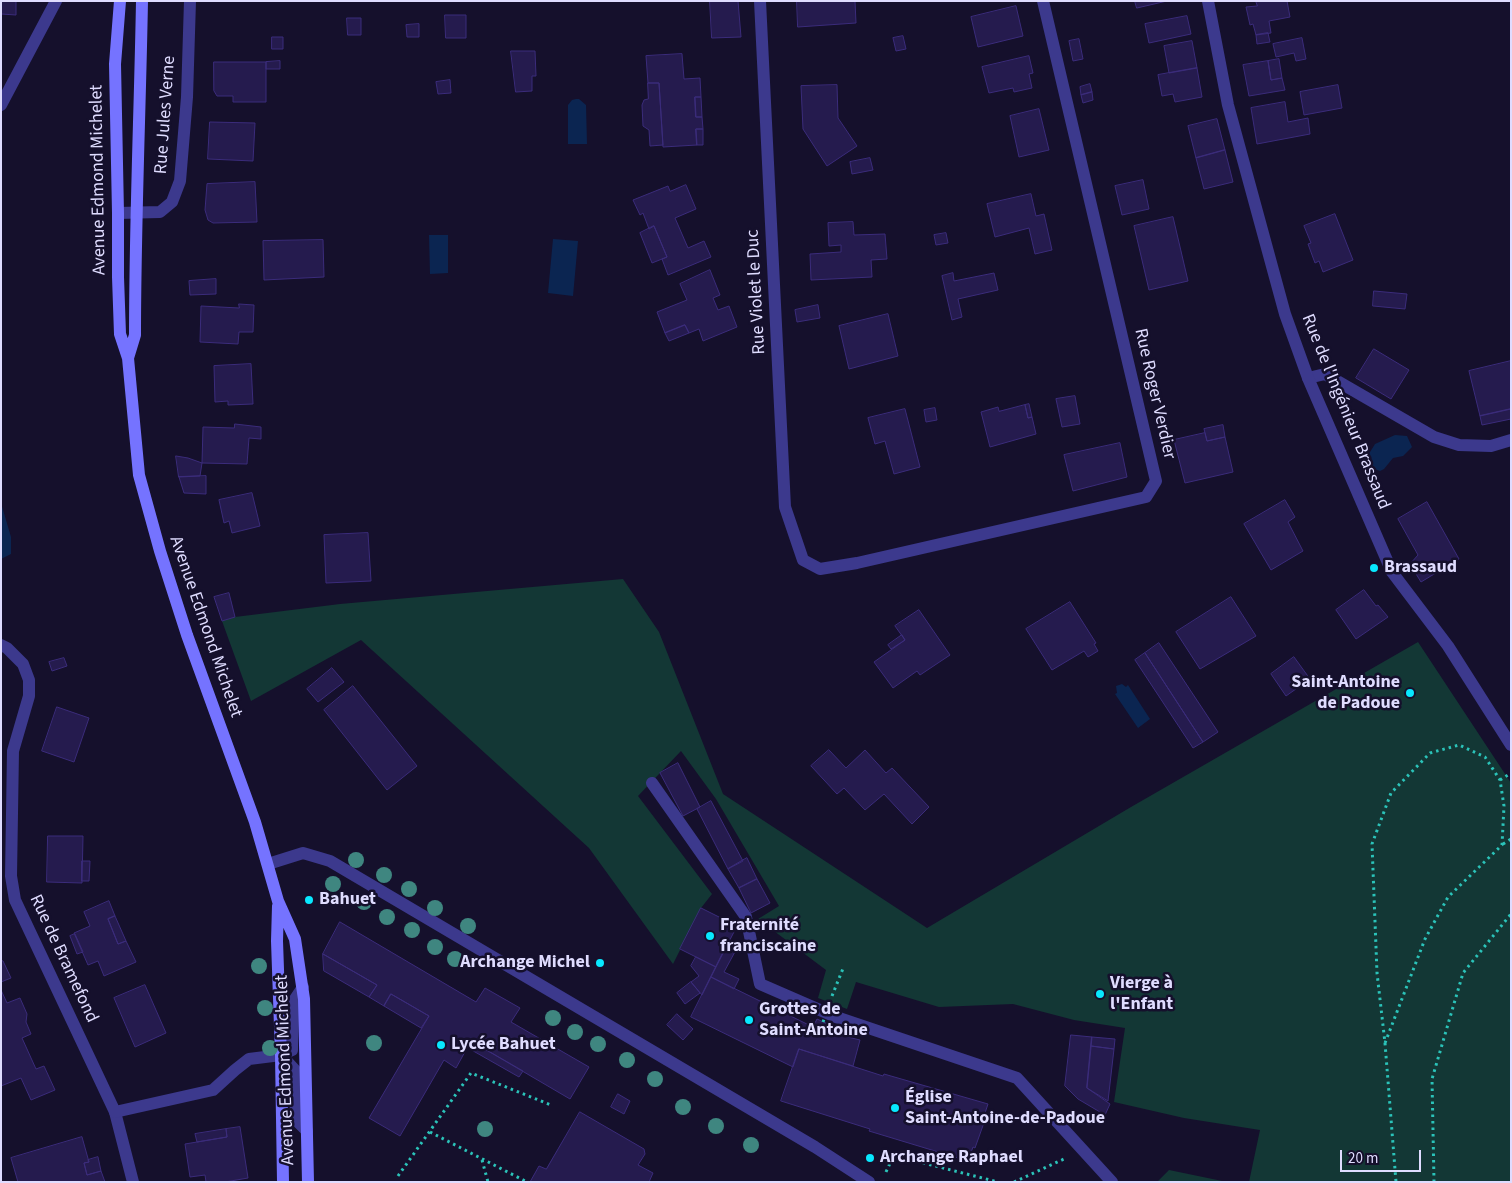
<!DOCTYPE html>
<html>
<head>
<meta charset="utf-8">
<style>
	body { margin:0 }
	#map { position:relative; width:1512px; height:1183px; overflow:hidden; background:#15102c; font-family:"Source Sans 3",sans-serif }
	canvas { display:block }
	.frame { position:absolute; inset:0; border:2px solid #dfdcff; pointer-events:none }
	.scale { position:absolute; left:1340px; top:1150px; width:81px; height:22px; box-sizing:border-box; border:2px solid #dfdcff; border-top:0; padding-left:6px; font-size:15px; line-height:18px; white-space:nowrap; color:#dfdcff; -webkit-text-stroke:4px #15102c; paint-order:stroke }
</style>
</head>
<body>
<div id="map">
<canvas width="1512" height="1183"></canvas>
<div class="frame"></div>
<div class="scale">20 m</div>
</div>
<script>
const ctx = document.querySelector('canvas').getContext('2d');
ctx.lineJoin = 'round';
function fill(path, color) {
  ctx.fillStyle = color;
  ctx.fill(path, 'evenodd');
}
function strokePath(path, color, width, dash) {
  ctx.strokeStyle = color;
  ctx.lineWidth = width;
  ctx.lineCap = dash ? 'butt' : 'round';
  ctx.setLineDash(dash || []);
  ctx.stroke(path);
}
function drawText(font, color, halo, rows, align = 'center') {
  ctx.font = font + ' "Source Sans 3",sans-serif';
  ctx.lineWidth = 5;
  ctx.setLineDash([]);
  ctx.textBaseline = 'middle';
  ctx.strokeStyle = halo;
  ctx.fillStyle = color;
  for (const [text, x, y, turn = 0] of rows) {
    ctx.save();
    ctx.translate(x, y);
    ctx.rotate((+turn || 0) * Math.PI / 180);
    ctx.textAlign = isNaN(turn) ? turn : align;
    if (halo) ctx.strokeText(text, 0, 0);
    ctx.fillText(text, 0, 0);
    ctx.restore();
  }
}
const green = new Path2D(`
	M623,579L659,632L723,794L927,928L1131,807L1418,642L1511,783V1182H1249L1260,1130L1184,1118L1114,1102L1125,1028L1074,1020L1013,1004L939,1007L856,982L847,1009L818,998L826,970L758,919L779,906L716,799L681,751L638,796L712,894L701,908L673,964L589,848L361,640L251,701L222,621L235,617L340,604Z
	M1169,1170L1227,1182H1157Z`);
const water = new Path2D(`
	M576,99H579L586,105L587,144H568V105L572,100Z
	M429,235H448V273L430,274Z
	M553,239L578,241L573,296L548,293Z
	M1395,435L1407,436L1412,447L1403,456L1393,458L1384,469L1380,471L1372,468L1367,457L1375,444Z
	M1,503L11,537V554L1,559Z
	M1122,684L1126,687L1128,685L1150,719L1138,728L1115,694L1117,693L1116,686Z`);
const building = new Path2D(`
	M1,1H16V15L1,14Z
	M710,1H738L741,37L712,38Z
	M797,1H855L856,23L798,27Z
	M1135,1H1167L1137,8Z
	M1256,1H1287L1290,17L1269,21L1271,33L1256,35L1253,24L1250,25L1246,7L1257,6Z
	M1016,6L1023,36L978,47L971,17Z
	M445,15H466V38H446Z
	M1187,16L1191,34L1149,43L1145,24Z
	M347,18H361V35H348Z
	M419,24V37H407L406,25Z
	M1268,33L1270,42L1257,44L1256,35Z
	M903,36L906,49L896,51L893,38Z
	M272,37H283V49H272Z
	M1302,38L1306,59L1296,61L1294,53L1276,57L1273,44Z
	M1079,39L1083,59L1073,61L1069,41Z
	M1192,41L1197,68L1169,73L1164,46Z
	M511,51H535L536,76H532V91L516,92Z
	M682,54L684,79L700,78L701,97H695L696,117H702L703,129H696L697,145L663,147L659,83H648L646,56Z
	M1029,56L1033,73L1029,74L1032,88L1014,92L1013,88L989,93L982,67Z
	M1279,59L1282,78L1271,80L1268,61Z
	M280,61V69H266V62Z
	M1268,61L1271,80L1282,78L1285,90L1249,96L1243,65Z
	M214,62H266V102H233V96H217L214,91Z
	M1197,68L1202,97L1175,102L1173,94L1162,96L1158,75Z
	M450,80L451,93L438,94L436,82Z
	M648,83H659L663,145L650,146L649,130L643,126L642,105L644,100L648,99Z
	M1090,84L1092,92L1081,95L1080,87Z
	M837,85L838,118L857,146L827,166L803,129L801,86Z
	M1338,85L1342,108L1304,115L1300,92Z
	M1092,92L1093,100L1083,103L1081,95Z
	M695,97H701L702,117H696Z
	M1285,102L1288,122L1308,118L1310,134L1257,144L1251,108Z
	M1039,109L1049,150L1019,157L1010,116Z
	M1217,119L1225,150L1196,158L1188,126Z
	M210,122L255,123L253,161L208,159Z
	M696,129H703V145H697Z
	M1225,150L1233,182L1204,189L1196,158Z
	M870,158L873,170L852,174L850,162Z
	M1143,180L1149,209L1122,215L1115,186Z
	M255,182L257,222L213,223L208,220L205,210L207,184Z
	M686,185L696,209L675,218L688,248L704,241L711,257L668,275L662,259L667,257L654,226L649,229L643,213L640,215L633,200L668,186L670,191Z
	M1031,194L1036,216L1044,214L1052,250L1035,254L1029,228L995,237L987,204Z
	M1335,214L1353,260L1323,272L1319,261L1315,263L1308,244L1311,243L1304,226Z
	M1173,217L1188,281L1149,290L1134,226Z
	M853,222L854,235L885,234L887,259L871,260L872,277L811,280L810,254L841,252V245L829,246L828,223Z
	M654,226L667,257L652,263L640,233Z
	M946,233L948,243L936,245L934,235Z
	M323,240L324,277L264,280L263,241Z
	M710,270L720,295L713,298L718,310L729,306L737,327L703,341L699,329L689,333L685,325L665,333L657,312L687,300L680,284Z
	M953,273L954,281L994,273L998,290L958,299L962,317L952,320L942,276Z
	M216,279V294L190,295L189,281Z
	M1374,291L1407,294L1405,309L1373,306Z
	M239,304L254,305L253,332H239L238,344L200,342L201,306L239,308Z
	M818,305L820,318L797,322L795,310Z
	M888,314L898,356L849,369L839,326Z
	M685,325L689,333L669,341L665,333Z
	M1374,349L1409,370L1391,399L1356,378Z
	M1511,361V409L1480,416L1469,371Z
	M251,364L253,404L228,405V401L215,402L214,366Z
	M1075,396L1080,424L1062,427L1056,399Z
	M1029,404L1032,417L1028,418L1025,405Z
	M1025,405L1028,418L1032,417L1036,434L990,447L981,412L998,407L999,411Z
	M935,408L937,420L926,422L924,410Z
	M905,409L920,467L894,474L885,441L875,444L868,418Z
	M1511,409V419L1482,425L1480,416Z
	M235,424L261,427V439L249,438L247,464L202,463L203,427L234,428Z
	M1223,425L1225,437L1207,441L1204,429Z
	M1205,433L1207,441L1225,437L1233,472L1185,483L1174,440Z
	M1120,443L1127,477L1073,491L1064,455Z
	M176,456L188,458L202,463L200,476L179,477Z
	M206,476V494L184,493L179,477Z
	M252,493L260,526L232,533L229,521L224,523L219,500Z
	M1285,500L1295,517L1288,522L1303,551L1271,570L1244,524Z
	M1427,502L1459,559L1421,582L1410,564L1418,555L1398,519Z
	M368,533L371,581L326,583L324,535Z
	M1364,590L1376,606L1378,605L1388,617L1356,639L1336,610Z
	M229,593L235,617L222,621L214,597Z
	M1231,597L1256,636L1200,669L1176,632Z
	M1070,602L1096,643L1094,644L1098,651L1088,657L1084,651L1052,670L1026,629Z
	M919,610L950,655L920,675L917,671L893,688L874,662L905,640L895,626Z
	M902,635L905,640L891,649L888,645Z
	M1159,643L1218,732L1203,742L1145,653Z
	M1145,653L1203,742L1193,748L1135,660Z
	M1294,657L1310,679L1286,696L1271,674Z
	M64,658L67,666L52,671L49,662Z
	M332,668L344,682L318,702L307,689Z
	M353,686L417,766L387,790L324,710Z
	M57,707L89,718L74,762L42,751Z
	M829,750L846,768L865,750L886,773L892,768L929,807L912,824L884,794L865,810L844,788L837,794L811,766Z
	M678,763L700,807L683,816L660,773Z
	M711,801L743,861L728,869L697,809Z
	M48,836H83L82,883L47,882Z
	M747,858L757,879L739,888L728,869Z
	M82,861H90L89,881H82Z
	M757,879L770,903L751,913L739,888Z
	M109,901L115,916L108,919L118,944L126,941L136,962L104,976L98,961L88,965L74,933L90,926L84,912Z
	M701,908L737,926L716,967L680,949Z
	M115,916L126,941L118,944L108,919Z
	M340,922L476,1002L485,988L520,1008L511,1022L589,1067L570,1099L471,1041L456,1068L444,1060L400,1136L369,1118L429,1016L391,994L384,1006L369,997L377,985L323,954Z
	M75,934L83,952L77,954L70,936Z
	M727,945L736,950L724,972L739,979L734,989L711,977Z
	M323,954L377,985L369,997L324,971Z
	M696,957L716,967L702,995L691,982L699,976L691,966Z
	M1,960L3,961L11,978L1,982Z
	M711,977L813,1027L817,1019L830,1025L827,1032L860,1040L853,1066L799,1049L793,1067L691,1017Z
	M691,982L700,993L685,1004L677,993Z
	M145,985L166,1033L135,1047L114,998Z
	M1,990L7,1003L20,998L27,1014L26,1022L31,1034L22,1038L36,1069L44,1066L55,1090L31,1100L21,1078L1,1086Z
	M391,994L429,1016L421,1028L384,1006Z
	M677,1014L693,1029L683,1040L667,1025Z
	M1071,1035L1092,1037L1087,1088L1110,1104L1105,1115L1078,1099L1065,1086Z
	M1092,1037L1115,1039L1114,1049L1091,1046Z
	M471,1041L523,1071L519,1077L468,1048Z
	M1091,1046L1114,1049L1108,1101L1087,1088Z
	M799,1049L883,1076L884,1074L988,1104L984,1116L986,1117L975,1148L973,1147L968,1161L869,1131L870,1129L781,1101Z
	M618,1094L630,1101L624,1114L611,1107Z
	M580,1112L644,1149L645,1154L638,1165L653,1173L649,1182H530L539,1166L546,1169Z
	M240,1127L248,1178L225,1182H206L205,1175L190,1177L185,1144L227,1137L226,1129Z
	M226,1129L227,1137L197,1142L195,1134Z
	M82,1137L89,1162L84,1163L87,1175L101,1171L105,1182H18L11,1158Z
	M98,1157L101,1171L87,1175L84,1163L89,1162L88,1160Z`);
const path = new Path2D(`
	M1500,780L1511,773
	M1503,844L1511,839
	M832,996L844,966
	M1385,1043L1425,939L1448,897L1502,845L1504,806L1500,780L1485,757L1459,745L1430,753L1391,793L1372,844L1377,973L1385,1043L1396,1182
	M430,1132L527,1182
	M482,1160L488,1182
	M886,1172L891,1161L900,1157L998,1182
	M398,1176L471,1073L551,1105
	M1014,1182L1064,1159
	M1434,1182L1432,1079L1463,973L1511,914`);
const service = new Path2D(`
	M1308,378L1325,374L1434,437L1459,445L1491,446L1511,440
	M652,783L746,917L760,984L836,1017L1017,1078L1112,1182
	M268,864L303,853L330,861L815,1147L869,1182
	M115,1112L133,1182`);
const minor = new Path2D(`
	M760,1L785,507L803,560L820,569L857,563L1146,497L1156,481L1043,1
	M1208,1L1228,105L1285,314L1308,378L1392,572L1448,646L1511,745
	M1,105L56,1
	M118,213L160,212L172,202L180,181L187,97L190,1
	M1,645L7,648L23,664L29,680V696L13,751L11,876L15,900L115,1112L213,1090L235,1070L249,1059L281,1055L292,1050L293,1002L303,987
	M281,1055L295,1070L296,1120L307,1131`);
const secondary = new Path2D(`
	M120,1L115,64L118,213V277L120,334L128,358L139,475L160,551L187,635L255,822L278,901L295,939L304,999L308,1182
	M128,358L135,335C135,223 140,112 142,1
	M278,906L277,941L281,1055L283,1182`);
const pathBridge = new Path2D(`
	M823,1022L830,1002`);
const trees = [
	[356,860],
	[384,875],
	[333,884],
	[409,889],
	[364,902],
	[435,908],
	[387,917],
	[468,926],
	[412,930],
	[435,947],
	[455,959],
	[259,966],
	[265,1008],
	[553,1018],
	[575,1032],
	[374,1043],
	[598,1044],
	[270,1048],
	[627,1060],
	[655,1079],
	[683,1107],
	[716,1126],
	[485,1129],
	[751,1145]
];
const markers = [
	[1374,568,5,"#08e8ff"],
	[1410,693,5,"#08e8ff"],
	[309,900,5,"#08e8ff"],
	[710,936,5,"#08e8ff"],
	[600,963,5,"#08e8ff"],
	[1100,994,5,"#08e8ff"],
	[749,1020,5,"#08e8ff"],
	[441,1045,5,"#08e8ff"],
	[895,1108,5,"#08e8ff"],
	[870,1158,5,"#08e8ff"]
];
const streetNames = [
	["Rue Jules Verne",166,115,-86],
	["Avenue Edmond Michelet",99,180,-91],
	["Rue Violet le Duc",757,292,-93],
	["Rue Roger Verdier",1154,394,77],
	["Rue de l'Ingénieur Brassaud",1345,412,68],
	["Avenue Edmond Michelet",205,627,71],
	["Rue de Bramefond",63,959,65],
	["Avenue Edmond Michelet",286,1070,-92]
];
const poiNames = [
	["Brassaud",1384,568],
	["Saint-Antoine",1400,683,"right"],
	["de Padoue",1400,704,"right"],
	["Bahuet",319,900],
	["Fraternité",720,926],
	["franciscaine",720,947],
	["Archange Michel",590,963,"right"],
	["Vierge à",1110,984],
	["l'Enfant",1110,1005],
	["Grottes de",759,1010],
	["Saint-Antoine",759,1031],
	["Lycée Bahuet",451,1045],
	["Église",905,1098],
	["Saint-Antoine-de-Padoue",905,1119],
	["Archange Raphael",880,1158]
];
fill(green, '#133735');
fill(water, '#0b2551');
fill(building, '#251b4e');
strokePath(building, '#3b2c7b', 1);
strokePath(path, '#2bc3b9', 3, [2.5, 4]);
strokePath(service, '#3c398d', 12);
strokePath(minor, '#3c398d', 12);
strokePath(secondary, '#7573ff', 12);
strokePath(pathBridge, '#2bc3b9', 3, [2.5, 4]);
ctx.fillStyle = '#3f8680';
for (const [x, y] of trees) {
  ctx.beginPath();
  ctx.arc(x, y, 8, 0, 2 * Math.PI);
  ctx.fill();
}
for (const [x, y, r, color] of markers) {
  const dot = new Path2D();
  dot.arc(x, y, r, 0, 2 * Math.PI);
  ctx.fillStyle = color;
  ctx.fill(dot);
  strokePath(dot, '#15102c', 2);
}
drawText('18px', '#dfdcff', '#15102c', streetNames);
drawText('bold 18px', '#dfdcff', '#15102c', poiNames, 'left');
</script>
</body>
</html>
